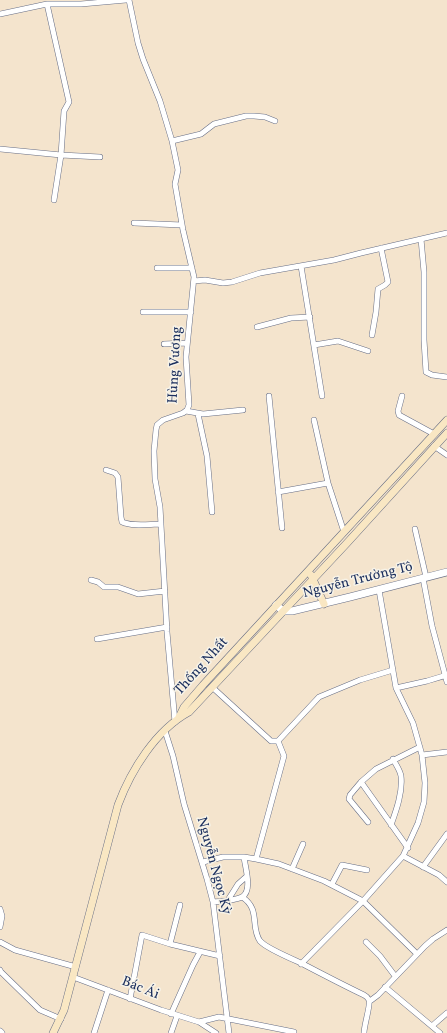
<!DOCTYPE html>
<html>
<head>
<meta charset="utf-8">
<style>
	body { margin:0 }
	canvas { display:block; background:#f4e4cd }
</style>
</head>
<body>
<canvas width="447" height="1033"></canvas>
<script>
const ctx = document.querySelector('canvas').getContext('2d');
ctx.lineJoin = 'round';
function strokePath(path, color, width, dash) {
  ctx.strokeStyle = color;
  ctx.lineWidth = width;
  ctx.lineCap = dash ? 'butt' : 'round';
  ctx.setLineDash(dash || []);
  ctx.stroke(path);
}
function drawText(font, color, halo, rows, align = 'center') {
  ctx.font = font + ' Vollkorn,serif';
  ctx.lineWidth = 3;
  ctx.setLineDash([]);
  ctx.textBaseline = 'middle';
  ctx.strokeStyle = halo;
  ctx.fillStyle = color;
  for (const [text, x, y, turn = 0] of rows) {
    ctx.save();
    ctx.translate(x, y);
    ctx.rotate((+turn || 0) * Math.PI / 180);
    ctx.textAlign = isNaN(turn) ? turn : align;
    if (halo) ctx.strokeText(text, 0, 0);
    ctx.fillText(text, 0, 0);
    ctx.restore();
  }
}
const minor = new Path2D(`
	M129,0L138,43L143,59L160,101L172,141L178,170L175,184L183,230L194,277L186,357L189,405L187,410L183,413L163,420L157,425L156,430L154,451L155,479L160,507L167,632L175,722
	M47,4L69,102L64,111L61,155L100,157
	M0,14L47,4H81L126,0
	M172,141L201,134L214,124L246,116H254L265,117L275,121
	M0,149L61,155L54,200
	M134,223L182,225
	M421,239L424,272V340L426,372L432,375L447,377
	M301,266L322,396
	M157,268H192
	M194,281L205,280L223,283L232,282L260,273L334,260L361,253L447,233
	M143,312H191
	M257,327L291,318L310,317
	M372,335L376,312L378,289L385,285L388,282L381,248
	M164,344L187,343
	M314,345L338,341L368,351
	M269,396L282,528
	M402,396L398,411L399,415L434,434
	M186,411L203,414L243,410
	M198,414L207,456L212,512
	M314,420L328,483L344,532
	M434,446L447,455
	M106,470L115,473L118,477L121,517L122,522C133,527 149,524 161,524
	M278,492L328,483
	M415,529L426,577
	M423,578L432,626L447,682
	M91,580L98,582L104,587H118L138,594L165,591
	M97,639L167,627
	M212,687L271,741H278L319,697L360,680L393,670
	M396,688L427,681L447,675
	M165,731L173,756L184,804L207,879L213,902L229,1033
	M422,755L447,752
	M361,782L350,795L349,799L368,822
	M391,825C396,811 403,792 401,776C400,770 396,765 393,759
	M408,848L361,782L376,769L420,747
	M403,856L439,875L447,882
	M256,859L284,756L278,741
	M203,862L223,857H244L256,859L279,864L324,881L363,901L417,954
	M423,867L447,834
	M292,869L303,844
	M332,884L342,865L367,870
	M242,897C261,909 250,927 260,941C266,948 292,959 301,963C322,974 343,985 364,995C366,996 368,998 369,1000C371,1004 364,1025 364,1033
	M228,900L238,884L247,876
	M213,902C222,901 234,901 242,897C253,891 245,867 244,857
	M0,909L2,916L0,927
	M0,942L15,950L76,967
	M366,942L380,956L395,976
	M170,944L180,905
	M301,964L363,901L403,856L418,823L424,802L425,783L422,755L413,723L396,688L379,590
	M0,970L1,972L40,1010L61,1019
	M73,977L161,1010L199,1022L216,1033
	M385,987L440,1033
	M130,999L142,935L170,944L220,956
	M370,1001L378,995L425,946L433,939L447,930
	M171,1014L193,965L200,952
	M199,1022L219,1017L294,1032
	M432,1026L447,1013
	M94,1033L108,990
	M171,1033L177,1016`);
const tertiary = new Path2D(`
	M276,605L283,611H292L350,597L447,572
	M0,1032L1,1033`);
const secondary = new Path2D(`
	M311,575L324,604
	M179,717L184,707L203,685L447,420
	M53,1033L64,1010L118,805C131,770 156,730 189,712L347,543L447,433`);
const streetNames = [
	["Hùng Vương",176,365,-87],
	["Nguyễn Trường Tộ",358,581,-14],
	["Thống Nhất",202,667,-48],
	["Nguyễn Ngọc Kỳ",213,866,75],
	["Bác Ái",140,989,22]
];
strokePath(minor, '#676e85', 6);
strokePath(tertiary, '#676e85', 8);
strokePath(secondary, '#676e85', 8);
strokePath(minor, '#fff', 5);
strokePath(tertiary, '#fff', 7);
strokePath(secondary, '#f9e7c3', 7);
drawText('14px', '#1b2f5e', '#f7f3e8', streetNames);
</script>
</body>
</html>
